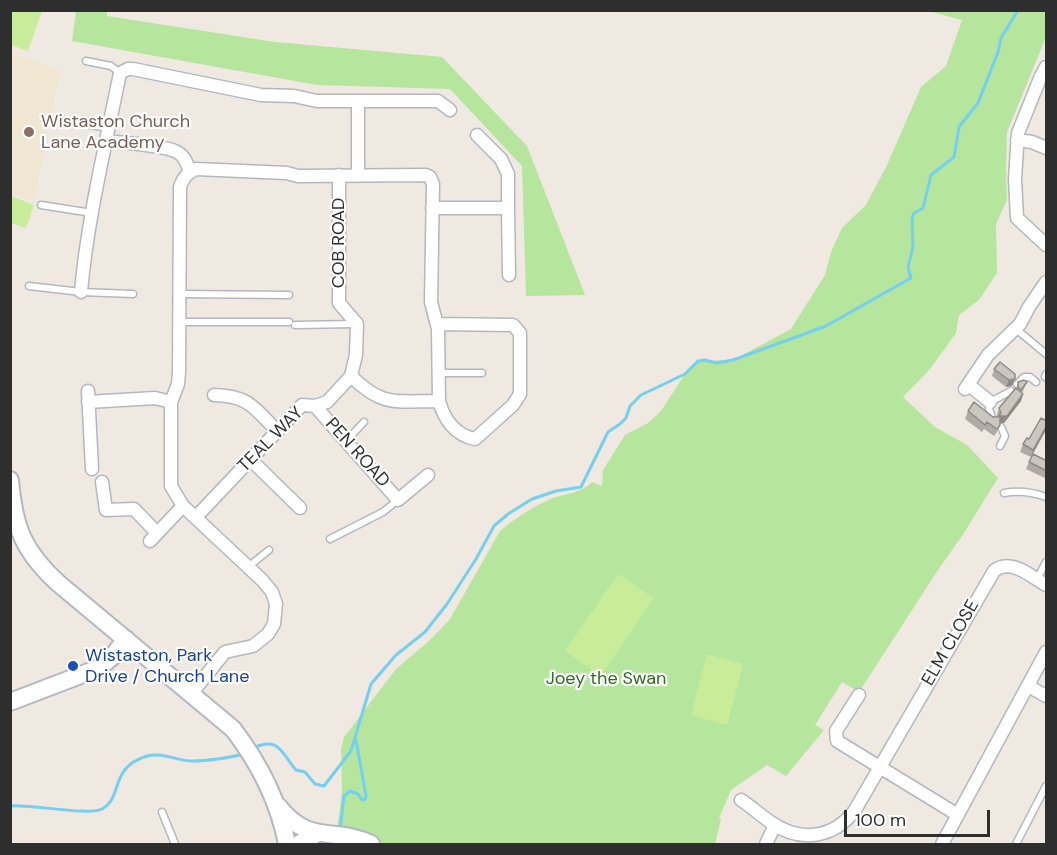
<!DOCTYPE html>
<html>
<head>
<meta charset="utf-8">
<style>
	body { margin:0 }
	#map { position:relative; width:1057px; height:855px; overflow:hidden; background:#efe9e1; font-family:"DM Sans",sans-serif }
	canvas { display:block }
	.frame { position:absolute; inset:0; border:12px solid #2e2e2e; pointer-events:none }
	.scale { position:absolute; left:844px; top:810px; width:146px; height:27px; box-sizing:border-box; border:3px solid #2e2e2e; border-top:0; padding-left:8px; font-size:18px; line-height:21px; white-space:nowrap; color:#2e2e2e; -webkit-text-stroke:4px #fff; paint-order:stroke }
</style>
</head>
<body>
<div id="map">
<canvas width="1057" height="855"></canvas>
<div class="frame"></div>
<div class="scale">100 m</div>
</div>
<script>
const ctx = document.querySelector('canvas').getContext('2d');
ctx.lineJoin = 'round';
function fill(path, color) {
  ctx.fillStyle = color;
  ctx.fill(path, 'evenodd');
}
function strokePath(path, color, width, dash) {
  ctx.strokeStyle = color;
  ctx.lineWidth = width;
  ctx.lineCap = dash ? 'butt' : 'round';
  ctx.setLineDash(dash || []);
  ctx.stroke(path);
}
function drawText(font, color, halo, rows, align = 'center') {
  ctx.font = font + ' "DM Sans",sans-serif';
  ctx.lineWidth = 4.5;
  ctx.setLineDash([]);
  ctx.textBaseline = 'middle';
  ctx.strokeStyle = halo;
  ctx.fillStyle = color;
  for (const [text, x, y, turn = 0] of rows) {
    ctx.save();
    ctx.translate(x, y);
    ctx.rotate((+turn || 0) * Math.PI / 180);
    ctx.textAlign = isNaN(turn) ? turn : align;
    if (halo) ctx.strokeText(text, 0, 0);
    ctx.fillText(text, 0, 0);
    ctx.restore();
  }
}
const education = new Path2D(`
	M11,52L60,71L34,201L11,193Z`);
const green = new Path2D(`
	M107,11V16L275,42L442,57L527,146L585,295L526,296L522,166L450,89L317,85L72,41L76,11Z
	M928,11H1046V37L1007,132L1006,172L1007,200L996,224L997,273L979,300L959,315L956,333L930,369L903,397L935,427L967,445L998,478L962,536L938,570L859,692L842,682L815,725L824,730L786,776L767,765L731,790L719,818L721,819L715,844H371L337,832L342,791L341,749L344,737L396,669L430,640L450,619L500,531C515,518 534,506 553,498C568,493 581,493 592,482L602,486L603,470L625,435L648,423L661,411L685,374L698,361L733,360L791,329L825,275L831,252L842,228L866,205L887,165L921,87L946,66L962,20Z`);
const pitch = new Path2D(`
	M10,11H42L28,51L11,45Z
	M11,196L34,205L26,228L11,223Z
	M618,574L654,598L601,676L565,651Z
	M707,654L743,664L727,725L691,715Z`);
const stream = new Path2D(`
	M253,748C280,736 281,753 296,770L305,772L315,784L324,786L351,751L371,684L396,655L425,632L447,604L476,559L494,526L508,514L532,499L556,491L581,487L608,432L620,424L626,418L630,406L641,395L685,374L698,361L705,360L716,363L733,360L826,326L911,278L908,267L913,247L912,219L914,213L923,208L931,175L954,157L959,127L978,103L998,52L1001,38L1018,10
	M10,806C31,804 88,816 102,809C124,797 108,768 147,756C162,752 178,761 192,761C206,761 230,758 242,754
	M340,831L344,796L350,791L358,794L362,800H365L366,796L356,740`);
const lane = new Path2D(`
	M86,61L111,66L120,73
	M57,119L108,128
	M41,205L92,213
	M29,286L81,292L133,294
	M179,294L289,295
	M179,322H289
	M295,325L356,324
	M1016,329L1046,354
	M438,373H482
	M1045,377L1046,374
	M1017,384L1024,377H1030L1036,382
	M993,420L989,409L990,402L1011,391
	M346,441L364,422
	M1000,446L1005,436L1001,427
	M1004,493C1020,490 1032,492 1046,497
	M330,539L383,512L398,500
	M248,567L269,550
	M1037,579L1046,562
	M162,812L175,844
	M1016,844L1046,786`);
const street = new Path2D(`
	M1046,67L1041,76L1018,133L1015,179L1017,218L1046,245
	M477,135L501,159L508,174V208
	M1017,140L1032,142L1046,148
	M107,141C124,143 163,145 177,152C185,156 187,164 190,172
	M358,175V101H438L450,110
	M432,208H508L509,275
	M81,292C87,221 106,143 120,73L128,69H133L261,95L294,96L317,101H358
	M437,324L513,325L520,333V394L513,405L475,439C455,435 444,419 439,401
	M969,385L990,402
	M965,389L988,355L1020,324L1029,307L1046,282
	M88,391L92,469
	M214,395C250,396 254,408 277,431
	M88,402L155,398L171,402
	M315,406L398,500L428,475
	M250,459L300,508
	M102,482L106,510L134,509L157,533
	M196,517L302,405L315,406L327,402L351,376L356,355L357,324L339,303V175
	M150,541L183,506
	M1028,686L1046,696
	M191,694L225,652L253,646L268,634L274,624L276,604L272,592L262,580L183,506L171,486V402L178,384L179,372L180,187C183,178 187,173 196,169L287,173L298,176L426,175L430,177L433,184L431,302L438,329L439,401C397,401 383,408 351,376
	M859,695L836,731L837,741L958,815
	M741,800C752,807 761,816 772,823C801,843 834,838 855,810L994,571C1010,557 1032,577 1046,585
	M766,844L775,825
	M942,844L1046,652`);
const secondary = new Path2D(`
	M10,480C14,527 23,551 58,583L233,729C259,763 279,803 287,844
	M10,702L99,668L112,657L126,639
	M278,806C310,847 335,826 371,844
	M299,844L316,834`);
const wall = new Path2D(`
	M1000,362L1012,386L1006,387L992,376L994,369Z
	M1018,382H1027L1022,393L1023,394L1021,401L1004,423H1000L997,432L994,436L984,429L982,432L965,419L968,411L997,417V415L999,408L1016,389Z
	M1047,421L1046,430L1031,457L1020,452L1023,444Z
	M1047,461V479L1026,469L1029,462Z`);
const shadedWall = new Path2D(`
	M1015,379L1012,386L1006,387L1009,380Z
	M1023,394L1021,401L1004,423H997L1000,416Z
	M1047,425L1046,430L1031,457L1033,450Z`);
const building = new Path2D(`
	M1000,362L1015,374V379L1009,380L994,369Z
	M1024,380L1027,382L1021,390L1018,387V382Z
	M1016,388L1023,394L1007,416H1000V425L997,429L987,422L985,425L968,411L974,402L993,417H998L1001,413L999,408Z
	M1041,418L1047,421V425L1033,450L1023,444L1027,438L1029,439Z
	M1033,454L1047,461V471L1029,462Z`);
const markers = [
	[29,132,6,"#8d6e63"],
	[73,666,6,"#1a4fb4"]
];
const educationNames = [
	["Wistaston Church",41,122],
	["Lane Academy",41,143]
];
const streetNames = [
	["COB ROAD",339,243,-90],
	["TEAL WAY",271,440,-45],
	["PEN ROAD",357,453,48],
	["ELM CLOSE",951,643,-60]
];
const transitNames = [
	["Wistaston, Park",85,656],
	["Drive / Church Lane",85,677]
];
const parkNames = [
	["Joey the Swan",606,679]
];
fill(education, '#f0e6d1');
fill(green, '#b6e59e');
fill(pitch, '#c9ec9a');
strokePath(stream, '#75cff0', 3);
strokePath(lane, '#b4b7c1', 9);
strokePath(street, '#b4b7c1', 15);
strokePath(secondary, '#b4b7c1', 20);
strokePath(lane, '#fff', 6);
strokePath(street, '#fff', 12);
strokePath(secondary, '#fff', 16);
fill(wall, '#afaba4');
fill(shadedWall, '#8e8b86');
fill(building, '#cbc7bf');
strokePath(building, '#8e8b86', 1.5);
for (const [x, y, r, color] of markers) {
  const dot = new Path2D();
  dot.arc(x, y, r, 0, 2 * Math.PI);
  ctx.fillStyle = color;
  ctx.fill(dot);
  strokePath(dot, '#fff', 2);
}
drawText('18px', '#785e54', '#fff', educationNames, 'left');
drawText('18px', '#2e2e2e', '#fff', streetNames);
drawText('18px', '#164399', '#fff', transitNames, 'left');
drawText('18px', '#2c6e1b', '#fff', parkNames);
</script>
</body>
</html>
